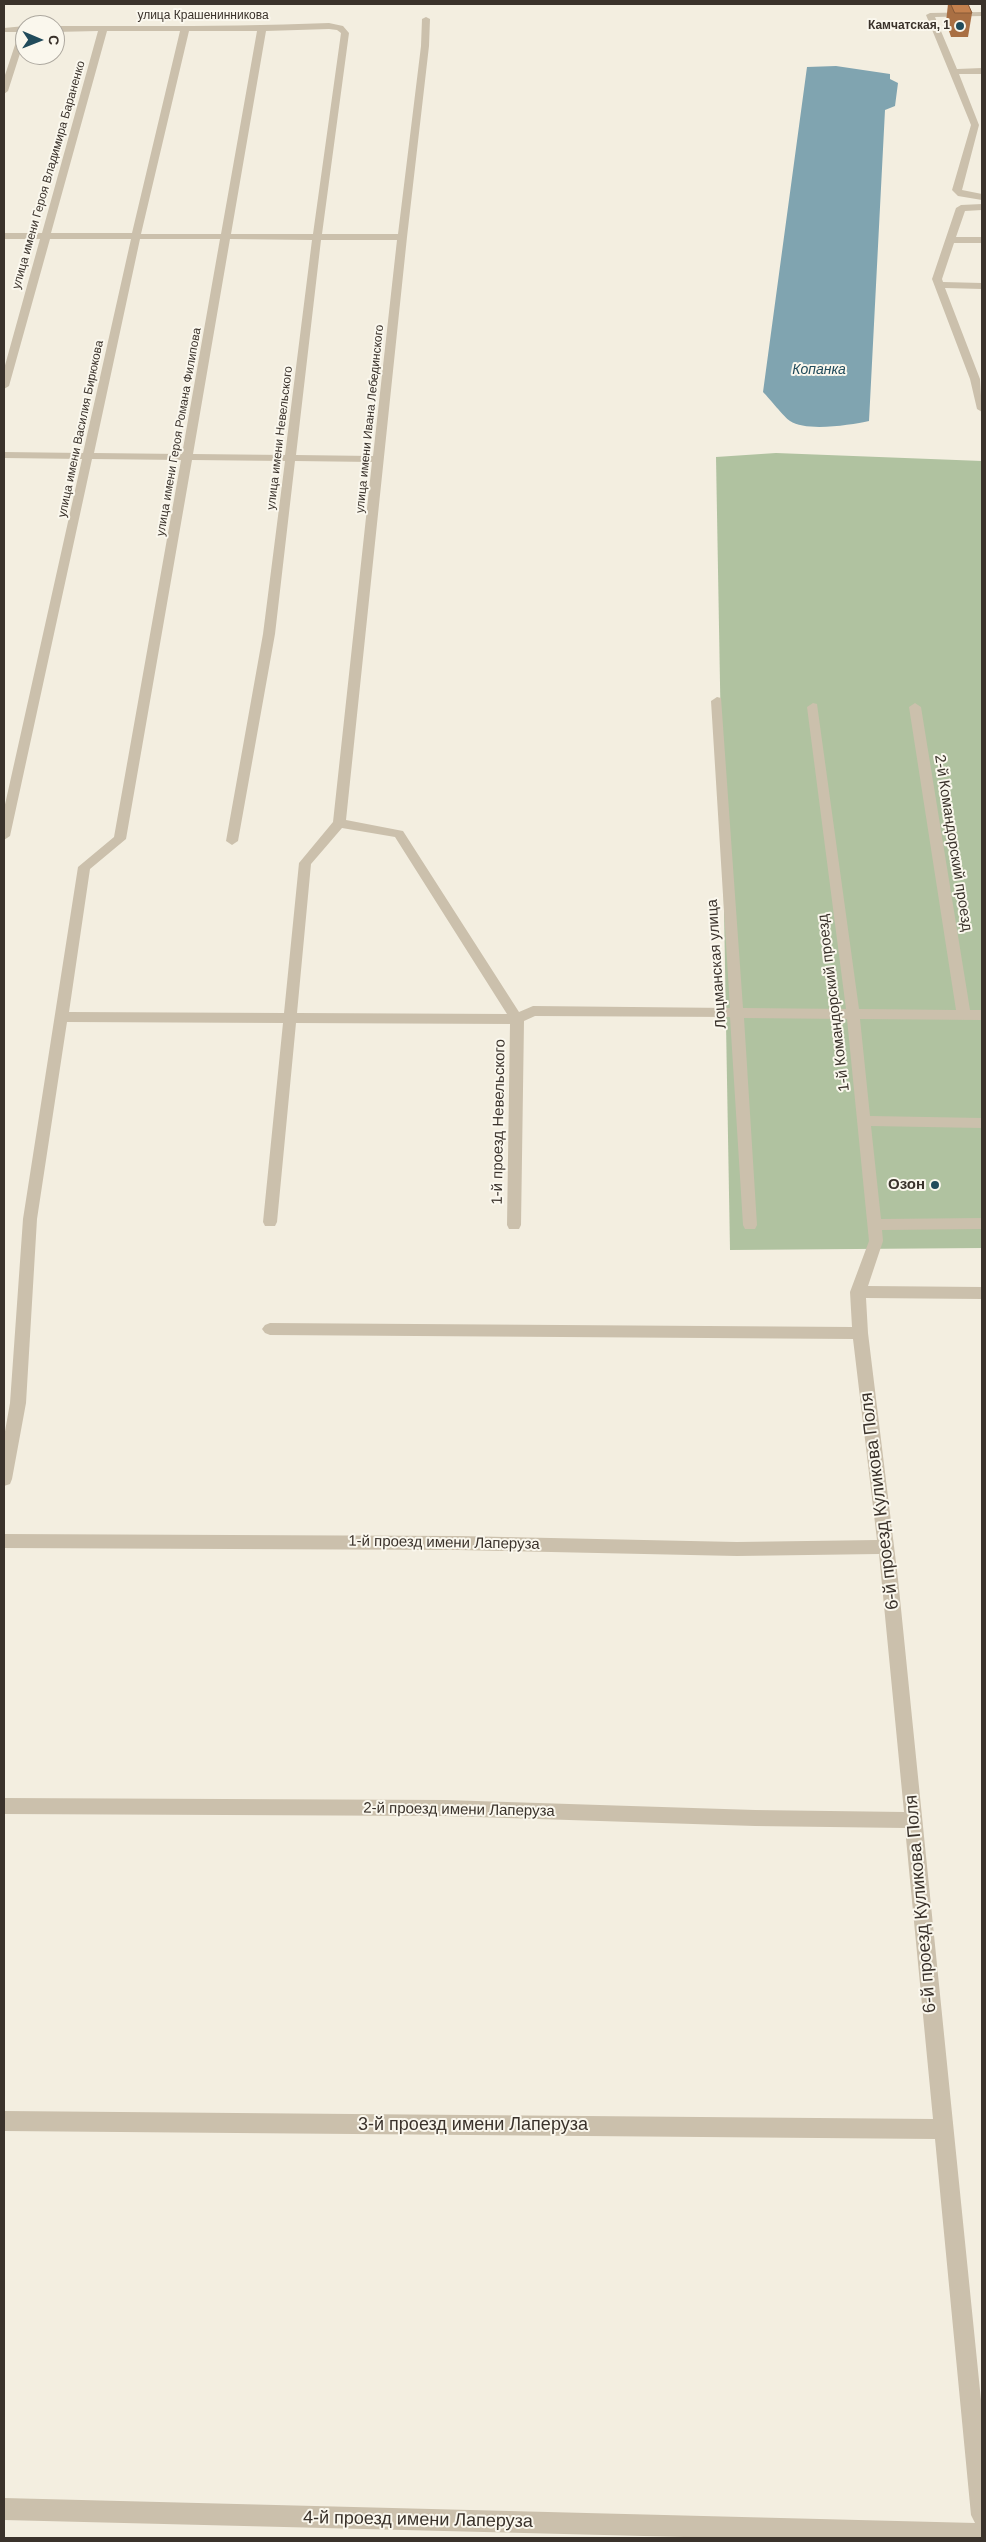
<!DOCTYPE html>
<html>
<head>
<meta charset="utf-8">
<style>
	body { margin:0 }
	#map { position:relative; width:986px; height:2542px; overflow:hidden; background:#f3eee0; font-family:Helvetica,sans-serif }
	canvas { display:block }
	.frame { position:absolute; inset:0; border:5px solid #3a322b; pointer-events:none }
	.north { position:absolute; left:15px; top:15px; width:50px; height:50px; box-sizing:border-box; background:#faf7ed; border:1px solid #ada89f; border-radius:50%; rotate:91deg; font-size:14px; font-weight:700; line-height:20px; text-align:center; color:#3a322b }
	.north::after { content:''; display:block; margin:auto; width:18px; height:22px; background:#214b5b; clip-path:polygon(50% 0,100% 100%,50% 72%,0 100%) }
</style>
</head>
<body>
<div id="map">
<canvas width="986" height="2542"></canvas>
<div class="frame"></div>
<div class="north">С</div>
</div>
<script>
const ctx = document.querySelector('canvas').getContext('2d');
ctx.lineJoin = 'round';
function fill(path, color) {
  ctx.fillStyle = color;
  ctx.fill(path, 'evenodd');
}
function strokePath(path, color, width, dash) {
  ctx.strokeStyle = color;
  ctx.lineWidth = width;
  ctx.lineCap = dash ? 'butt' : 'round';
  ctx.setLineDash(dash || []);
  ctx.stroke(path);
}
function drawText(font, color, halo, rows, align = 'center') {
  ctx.font = font + ' Helvetica,sans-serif';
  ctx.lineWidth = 4;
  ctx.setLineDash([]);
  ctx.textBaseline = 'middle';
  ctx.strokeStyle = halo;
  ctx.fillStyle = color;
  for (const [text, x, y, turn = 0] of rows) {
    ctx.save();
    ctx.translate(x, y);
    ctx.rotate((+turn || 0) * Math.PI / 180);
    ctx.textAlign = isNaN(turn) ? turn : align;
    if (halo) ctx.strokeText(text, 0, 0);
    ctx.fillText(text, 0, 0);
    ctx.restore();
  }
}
const green = new Path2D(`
	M776,453L982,461V1248L730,1250L716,457Z`);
const water = new Path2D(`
	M836,66L890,74V79L898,83L895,106L885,110L869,421C851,425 806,432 790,421C784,417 770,399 763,392L807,67Z`);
const minor = new Path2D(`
	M982,12V16L935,17L957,69L982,68V74H959L979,125L962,190L982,194V200L958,196L952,190L971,125L926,15L930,13Z
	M426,17L430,19L429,46L407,237L346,820L403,831L519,1012L533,1006L730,1008L711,701L717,697L721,698L743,1008L846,1009L807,707L813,703L817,704L859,1009L956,1010L909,707L915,703L921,707L970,1010H982V1020L860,1019L870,1116L982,1118V1128L871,1126L881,1219L982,1218V1229L882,1230L883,1241L868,1286L982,1287V1299L866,1298L868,1333L898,1579L982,2410V2538H724L4,2520V2498L975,2523L971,2515L935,2139L4,2131V2111L933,2119L905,1828L755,1826L445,1816L4,1814V1798L445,1800L755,1810L904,1812L879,1554L737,1556L458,1550L4,1548V1534L458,1536L737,1542L877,1540L853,1339L270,1335L265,1333L262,1329L265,1325L270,1323L852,1327L850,1292L869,1241L847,1019L744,1018L757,1225L755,1229H745L743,1225L730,1017L535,1016L524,1021L521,1225L519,1229H509L507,1225L510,1024L296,1023L277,1222L275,1226H265L263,1222L283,1023L67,1022L37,1219L26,1403L12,1479L10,1484L4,1486V1437L10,1403L23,1219L78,867L114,837L181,460L92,459L10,836L4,840V809L82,459L4,458V452L83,453L131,239H50L9,386L4,389V369L40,239H4V233H42L98,31L55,32V26C147,26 238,27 329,23L343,26L349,33L322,234H398L421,46L422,19ZM329,29L337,30L341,33L313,234H231L266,31ZM107,31H180L132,233H51ZM189,31H257L221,234H141ZM140,239H220L182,454L94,453ZM230,239L312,240L285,455L193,454ZM321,240H397L373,456L296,455ZM192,460L285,461L263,634L226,841L232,845L238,841L275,634L295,461L372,462L333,822L299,863L284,1013L69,1012L90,869L126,839ZM342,828L395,837L507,1014L297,1013L311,864Z
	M25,26V32H4V28Z
	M17,39L24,41L8,91L4,94V78Z
	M982,204V210L965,211L956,237H982V243H954L942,279L943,282L982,283V289L945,288L980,379L982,412L977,409L970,379L932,279L956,208L961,205Z`);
const wall = new Path2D(`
	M948,4H968L972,13L968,37H951L946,22Z`);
const building = new Path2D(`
	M951,4H968L972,13H955Z`);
const markers = [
	[960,26,5,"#214b5b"],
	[935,1185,5,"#214b5b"]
];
const farStreetnames = [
	["улица Крашенинникова",203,16],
	["улица имени Героя Владимира Бараненко",49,175,-74],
	["улица имени Ивана Лебединского",370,419,-84],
	["улица имени Василия Бирюкова",81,429,-78],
	["улица имени Героя Романа Филипова",179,432,-80],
	["улица имени Невельского",280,438,-83]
];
const farPoinames = [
	["Камчатская, 1",950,26]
];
const farWaternames = [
	["Копанка",819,370]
];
const streetNames = [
	["2-й Командорский проезд",953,843,81],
	["Лоцманская улица",717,964,-94],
	["1-й Командорский проезд",834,1003,-97],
	["1-й проезд Невельского",499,1122,-89],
	["1-й проезд имени Лаперуза",444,1543,1],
	["2-й проезд имени Лаперуза",459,1810,1]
];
const poiNames = [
	["Озон",925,1185]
];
const nearStreetnames = [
	["6-й проезд Куликова Поля",880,1501,-97],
	["6-й проезд Куликова Поля",921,1904,-95],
	["3-й проезд имени Лаперуза",473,2125],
	["4-й проезд имени Лаперуза",418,2520,1]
];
fill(green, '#b0c2a0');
fill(water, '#80a4b0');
fill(minor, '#cbc0ac');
fill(wall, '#a96f43');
fill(building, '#c4814e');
strokePath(building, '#895a37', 1);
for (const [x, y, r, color] of markers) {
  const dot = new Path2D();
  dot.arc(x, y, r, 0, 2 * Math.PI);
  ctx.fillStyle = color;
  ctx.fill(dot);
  strokePath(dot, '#faf7ed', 2);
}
drawText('12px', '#3a322b', '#faf7ed', farStreetnames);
drawText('bold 12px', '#3a322b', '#faf7ed', farPoinames, 'right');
drawText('italic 14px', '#214b5b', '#faf7ed', farWaternames);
drawText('15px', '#3a322b', '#faf7ed', streetNames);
drawText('bold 15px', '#3a322b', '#faf7ed', poiNames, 'right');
drawText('18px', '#3a322b', '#faf7ed', nearStreetnames);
</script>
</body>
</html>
